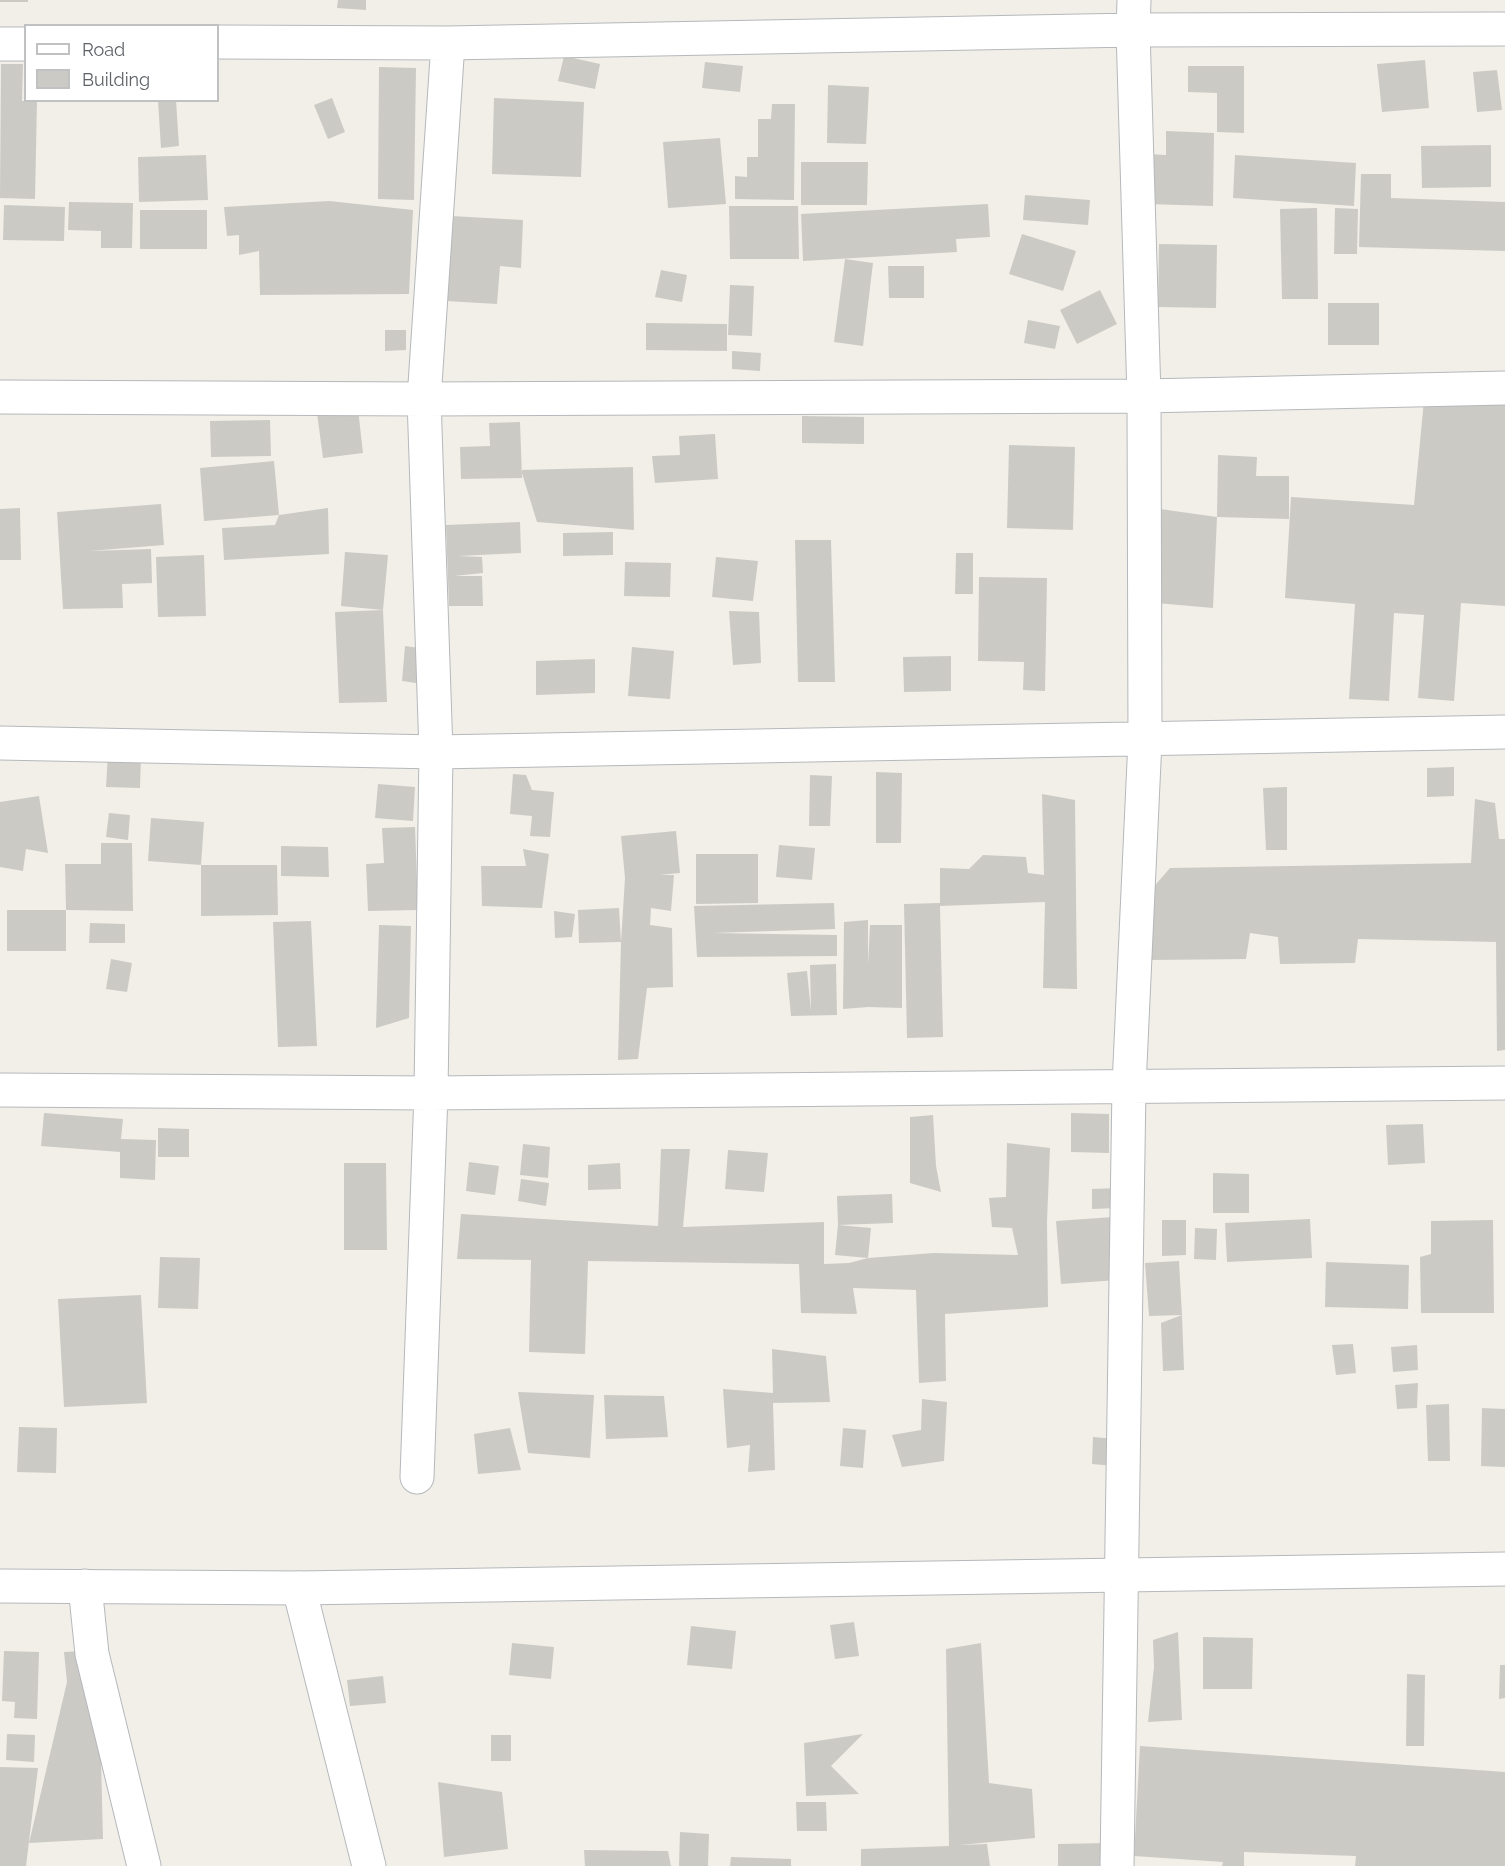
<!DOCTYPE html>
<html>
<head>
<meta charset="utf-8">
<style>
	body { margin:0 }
	#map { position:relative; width:1505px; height:1866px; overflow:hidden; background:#f1efe8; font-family:Raleway,sans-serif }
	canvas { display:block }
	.legend { position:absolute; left:24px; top:24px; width:195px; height:78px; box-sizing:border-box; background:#fff; border:2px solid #bfc1c3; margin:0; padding:8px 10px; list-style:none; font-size:18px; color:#5f6368 }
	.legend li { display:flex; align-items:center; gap:12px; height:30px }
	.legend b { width:30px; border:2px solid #bfc1c3 }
</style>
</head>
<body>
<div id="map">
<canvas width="1505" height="1866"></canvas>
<ul class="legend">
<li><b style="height:8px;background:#fff"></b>Road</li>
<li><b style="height:16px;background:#cccac5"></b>Building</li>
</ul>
</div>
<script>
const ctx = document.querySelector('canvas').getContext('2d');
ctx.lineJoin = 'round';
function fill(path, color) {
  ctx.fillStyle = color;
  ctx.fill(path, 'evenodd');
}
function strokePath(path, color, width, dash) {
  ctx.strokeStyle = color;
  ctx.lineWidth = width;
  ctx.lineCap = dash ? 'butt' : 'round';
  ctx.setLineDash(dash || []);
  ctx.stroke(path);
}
const building = new Path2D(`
	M0,0H28V2H0Z
	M338,0H366V10L337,8Z
	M564,56L600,64L595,89L558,81Z
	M1425,60L1429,108L1382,112L1377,64Z
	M705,62L743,66L740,92L702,88Z
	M1,64H23L22,101H37L35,199L0,198Z
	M1188,66H1244V133L1217,132V93L1188,92Z
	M379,67L416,68L414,200L378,199Z
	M1497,70L1502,110L1477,112L1473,72Z
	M828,85L869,87L866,144L827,143Z
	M332,98L345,132L328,139L314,105Z
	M494,98L584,102L581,177L492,174Z
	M176,100L179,146L161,148L158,101Z
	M772,104H795L794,200L735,199V176L747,177V157H758V119H771Z
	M1166,131L1214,133L1213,206L1146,204L1147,154L1166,155Z
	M720,138L726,204L668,208L663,142Z
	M1491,145V187L1422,188L1421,146Z
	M206,155L208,200L139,202L138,157Z
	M1235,155L1356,163L1354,206L1233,198Z
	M801,162H868L867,205H801Z
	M1361,174H1391V198L1505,202V251L1359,247Z
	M1025,195L1090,200L1088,225L1023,220Z
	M329,201L413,210L409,294L260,295L259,251L239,255V235L227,236L224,207Z
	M69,202L133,203L132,248H101V231L68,230Z
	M988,204L990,237L956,239L957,252L803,261L801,214Z
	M4,205L65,207L64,241L3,240Z
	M729,206H798L799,259H730Z
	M1317,208L1318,299H1282L1280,209Z
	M1335,208L1358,209L1357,254H1334Z
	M140,210H207V249H140Z
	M451,216L523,220L521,268L500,266L497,304L446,301Z
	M1022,234L1076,251L1063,291L1009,274Z
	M1159,244L1217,245L1216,308L1158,307Z
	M845,259L873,263L863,346L834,342Z
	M888,266H924V298H889Z
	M661,270L687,275L682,302L655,297Z
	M730,285L754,286L752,336L728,335Z
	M1100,290L1117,324L1077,344L1060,310Z
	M1328,303H1379V345H1328Z
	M1028,320L1060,326L1055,349L1024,343Z
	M646,323L727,324V351L646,350Z
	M385,330H406V350L385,351Z
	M732,351L761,353L760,371L732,369Z
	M1505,398V606L1461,603L1454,701L1418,698L1424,615L1394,613L1389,701L1349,699L1355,604L1285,598L1291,497L1414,505L1424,400Z
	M358,409L363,453L323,458L317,413Z
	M802,416L864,417V444L802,443Z
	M270,420L271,456L211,457L210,421Z
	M520,422L522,478L461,479L460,447L490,446L489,423Z
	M715,434L718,479L655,483L652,456L680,455L679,436Z
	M1009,445L1075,447L1073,530L1007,528Z
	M1218,455L1257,457L1256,476H1289V519L1217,517Z
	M274,461L279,515L204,521L200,468Z
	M633,467L634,530L537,522L521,470Z
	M161,504L164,545L89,551L151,549L152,583L122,584L123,608L63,609L57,512Z
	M20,508L21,560H0V509Z
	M328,508L329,554L224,560L222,528L275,525L279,515Z
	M1153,508L1217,517L1213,608L1145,602Z
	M520,522L521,553L458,556L482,557L483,573L454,576H482L483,606H449L446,525Z
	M613,532V555L563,556V533Z
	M795,540H831L835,682H798Z
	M345,552L388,555L383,610L341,606Z
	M956,553H973V594H955Z
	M204,555L206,616L158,617L156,557Z
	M716,557L758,561L753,601L712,597Z
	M625,562L671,563L670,597L624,596Z
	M979,577L1047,578L1045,691L1023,690L1024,662L978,661Z
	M383,610L387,702L339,703L335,612Z
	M729,611L759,612L761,663L733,665Z
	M405,646L427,649L423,684L402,681Z
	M632,647L674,651L670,699L628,696Z
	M951,656V691L904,692L903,657Z
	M595,659V693L536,695V661Z
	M108,753L141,754L140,788L106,787Z
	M1454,767V796L1427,797V768Z
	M876,772L902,773L901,843H876Z
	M513,774L526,775L532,790L554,792L550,837L530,836L532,816L510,814Z
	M810,775L832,776L830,826H809Z
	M378,784L415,787L413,821L375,818Z
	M1287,787V850H1266L1263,788Z
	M1042,794L1075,800L1077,989L1043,988L1045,902L940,906L943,1037L907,1038L904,904L940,903V868L969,869L983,855L1026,857L1028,873L1044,875Z
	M39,796L48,853L26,849L23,871L0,867V802Z
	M1475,799L1495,803L1499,839H1505V1050L1497,1051L1496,942L1358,939L1355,963L1280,964L1278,937L1250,933L1246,959L1150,960L1151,890L1170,868L1471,863Z
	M109,813L130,815L128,840L106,837Z
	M151,818L204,822L201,865L148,861Z
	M415,827L418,910L368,911L366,864L384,863L382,828Z
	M676,831L680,873L659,875H674L671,911L651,908L650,925L672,928L673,987L647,988L638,1059L618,1060L621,942L579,943L578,910L619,908L621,942L625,878L621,836Z
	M101,843H132L133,911L66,910L65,864H101Z
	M779,845L815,848L812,880L776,877Z
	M281,846L328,847L329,877L281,876Z
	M523,849L549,854L542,908L482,906L481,866H526Z
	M696,854H758V903L696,904Z
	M201,865H277L278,915L201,916Z
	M834,903L835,929L712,933L837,935V956L697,957L694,906Z
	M7,910H66V951H7Z
	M554,911L575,914L572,937L555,938Z
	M868,920V965L870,925H902V1008L868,1007L843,1009L844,922Z
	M311,921L317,1046L278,1047L273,922Z
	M90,923L125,924V943H89Z
	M379,925L411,926L409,1018L376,1028Z
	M111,959L132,963L127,992L106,989Z
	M836,964L837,1015L791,1016L787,973L807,971L811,1011L810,965Z
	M44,1113L123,1119L121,1139L156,1140L155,1180L120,1178V1152L41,1146Z
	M1071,1113L1109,1114V1153L1071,1152Z
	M933,1115L936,1166L941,1192L910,1183V1117Z
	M1423,1124L1425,1163L1388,1165L1386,1125Z
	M158,1128L189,1129V1157H158Z
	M1007,1143L1050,1148L1047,1221L1048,1307L945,1314L946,1381L919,1383L916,1290L853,1288L857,1314L801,1313L799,1264L588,1261L585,1354L529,1352L531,1260L457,1259L461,1214L658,1226L661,1149H690L683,1227L824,1222V1264L849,1263L868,1258L934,1253L1018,1255L1012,1228L992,1227L989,1198L1006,1197Z
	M523,1144L550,1147L548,1178L520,1175Z
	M728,1150L768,1153L764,1192L725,1189Z
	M469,1162L499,1166L495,1195L466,1191Z
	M344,1163H386L387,1250H344Z
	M620,1163L621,1189L588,1190V1165Z
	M1213,1173L1249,1174V1213H1213Z
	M521,1179L549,1183L546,1206L518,1201Z
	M1117,1188L1118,1208L1092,1209V1189Z
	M892,1194L893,1223L838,1225L871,1228L868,1258L835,1255L838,1225L837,1196Z
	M1113,1217L1118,1280L1061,1284L1056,1221Z
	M1310,1219L1312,1258L1227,1262L1225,1223Z
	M1162,1220H1186V1255L1162,1256Z
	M1493,1220L1494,1313H1421L1420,1257L1431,1254V1221Z
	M1195,1228L1217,1229L1216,1260L1194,1259Z
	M160,1257L200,1258L198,1309L158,1308Z
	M1179,1261L1182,1315L1184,1370L1163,1371L1161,1323L1182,1315L1149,1316L1145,1263Z
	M1326,1262L1409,1265L1408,1309L1325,1307Z
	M141,1295L147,1403L64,1407L58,1299Z
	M1353,1344L1356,1373L1336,1375L1332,1345Z
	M1417,1345L1418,1370L1393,1372L1391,1347Z
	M772,1349L826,1356L830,1402L773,1403L775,1470L748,1472L750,1445L727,1448L723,1389L773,1393Z
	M1418,1383L1417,1408L1397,1409L1395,1385Z
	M518,1392L594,1395L590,1458L528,1453Z
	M604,1395L664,1396L668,1437L606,1439Z
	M922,1399L947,1402L944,1461L902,1467L892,1435L921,1430Z
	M1449,1404L1450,1461H1428L1426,1405Z
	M1482,1408L1505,1409V1467L1481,1466Z
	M19,1427L57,1428L56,1473L17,1472Z
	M510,1428L521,1470L478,1474L474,1434Z
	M843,1428L866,1430L863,1468L840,1466Z
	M1093,1437L1116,1439L1114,1466L1092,1464Z
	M854,1622L859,1656L835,1659L830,1625Z
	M691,1626L736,1631L732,1669L687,1665Z
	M1178,1632L1182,1720L1148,1722L1154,1667L1153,1640Z
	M1203,1637L1253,1638L1252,1689H1203Z
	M512,1643L554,1647L551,1679L509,1675Z
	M981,1643L989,1783L1032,1789L1035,1838L959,1845L987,1844L990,1866H861V1849L949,1846L946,1649Z
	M4,1651L39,1652L37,1719L14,1718L15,1702L2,1701Z
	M82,1651L99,1683L103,1839L29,1843L67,1682L64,1652Z
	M1500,1665H1505V1698L1499,1699Z
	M1407,1674L1425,1675L1424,1746H1406Z
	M383,1676L386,1703L350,1706L347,1680Z
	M7,1734L35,1735L34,1762L6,1760Z
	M863,1734L831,1766L859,1794L806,1796L804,1743Z
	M491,1735H511V1761H491Z
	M1140,1746L1505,1772V1866H1355L1356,1856L1244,1852V1866H1222L1223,1862L1134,1856Z
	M0,1767L38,1768L26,1866H0Z
	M438,1782L502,1792L508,1849L444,1857Z
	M796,1802H826L827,1831H797Z
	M680,1832L709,1834L708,1866H679Z
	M1107,1843V1866H1058V1844Z
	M584,1850L668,1851L671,1866H585Z
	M731,1857L791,1859V1866H730Z`);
const minor = new Path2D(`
	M218,42L448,43L1133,30L1505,29
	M0,44H26
	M0,397L424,399L1144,396L1505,388
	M0,743L436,752L1505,732
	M0,1090L431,1093L1505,1083
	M417,1477L431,1093L436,752L424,399L448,43
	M85,1586L92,1654L144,1866
	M299,1588L369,1866
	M1117,1866L1129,1086L1145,740L1144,396L1133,30L1134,0`);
const tertiary = new Path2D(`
	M0,1586L299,1588L1505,1569`);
fill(building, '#cccac5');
strokePath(minor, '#b5b8bc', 35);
strokePath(tertiary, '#b5b8bc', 35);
strokePath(minor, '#fff', 33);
strokePath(tertiary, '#fff', 33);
</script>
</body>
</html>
